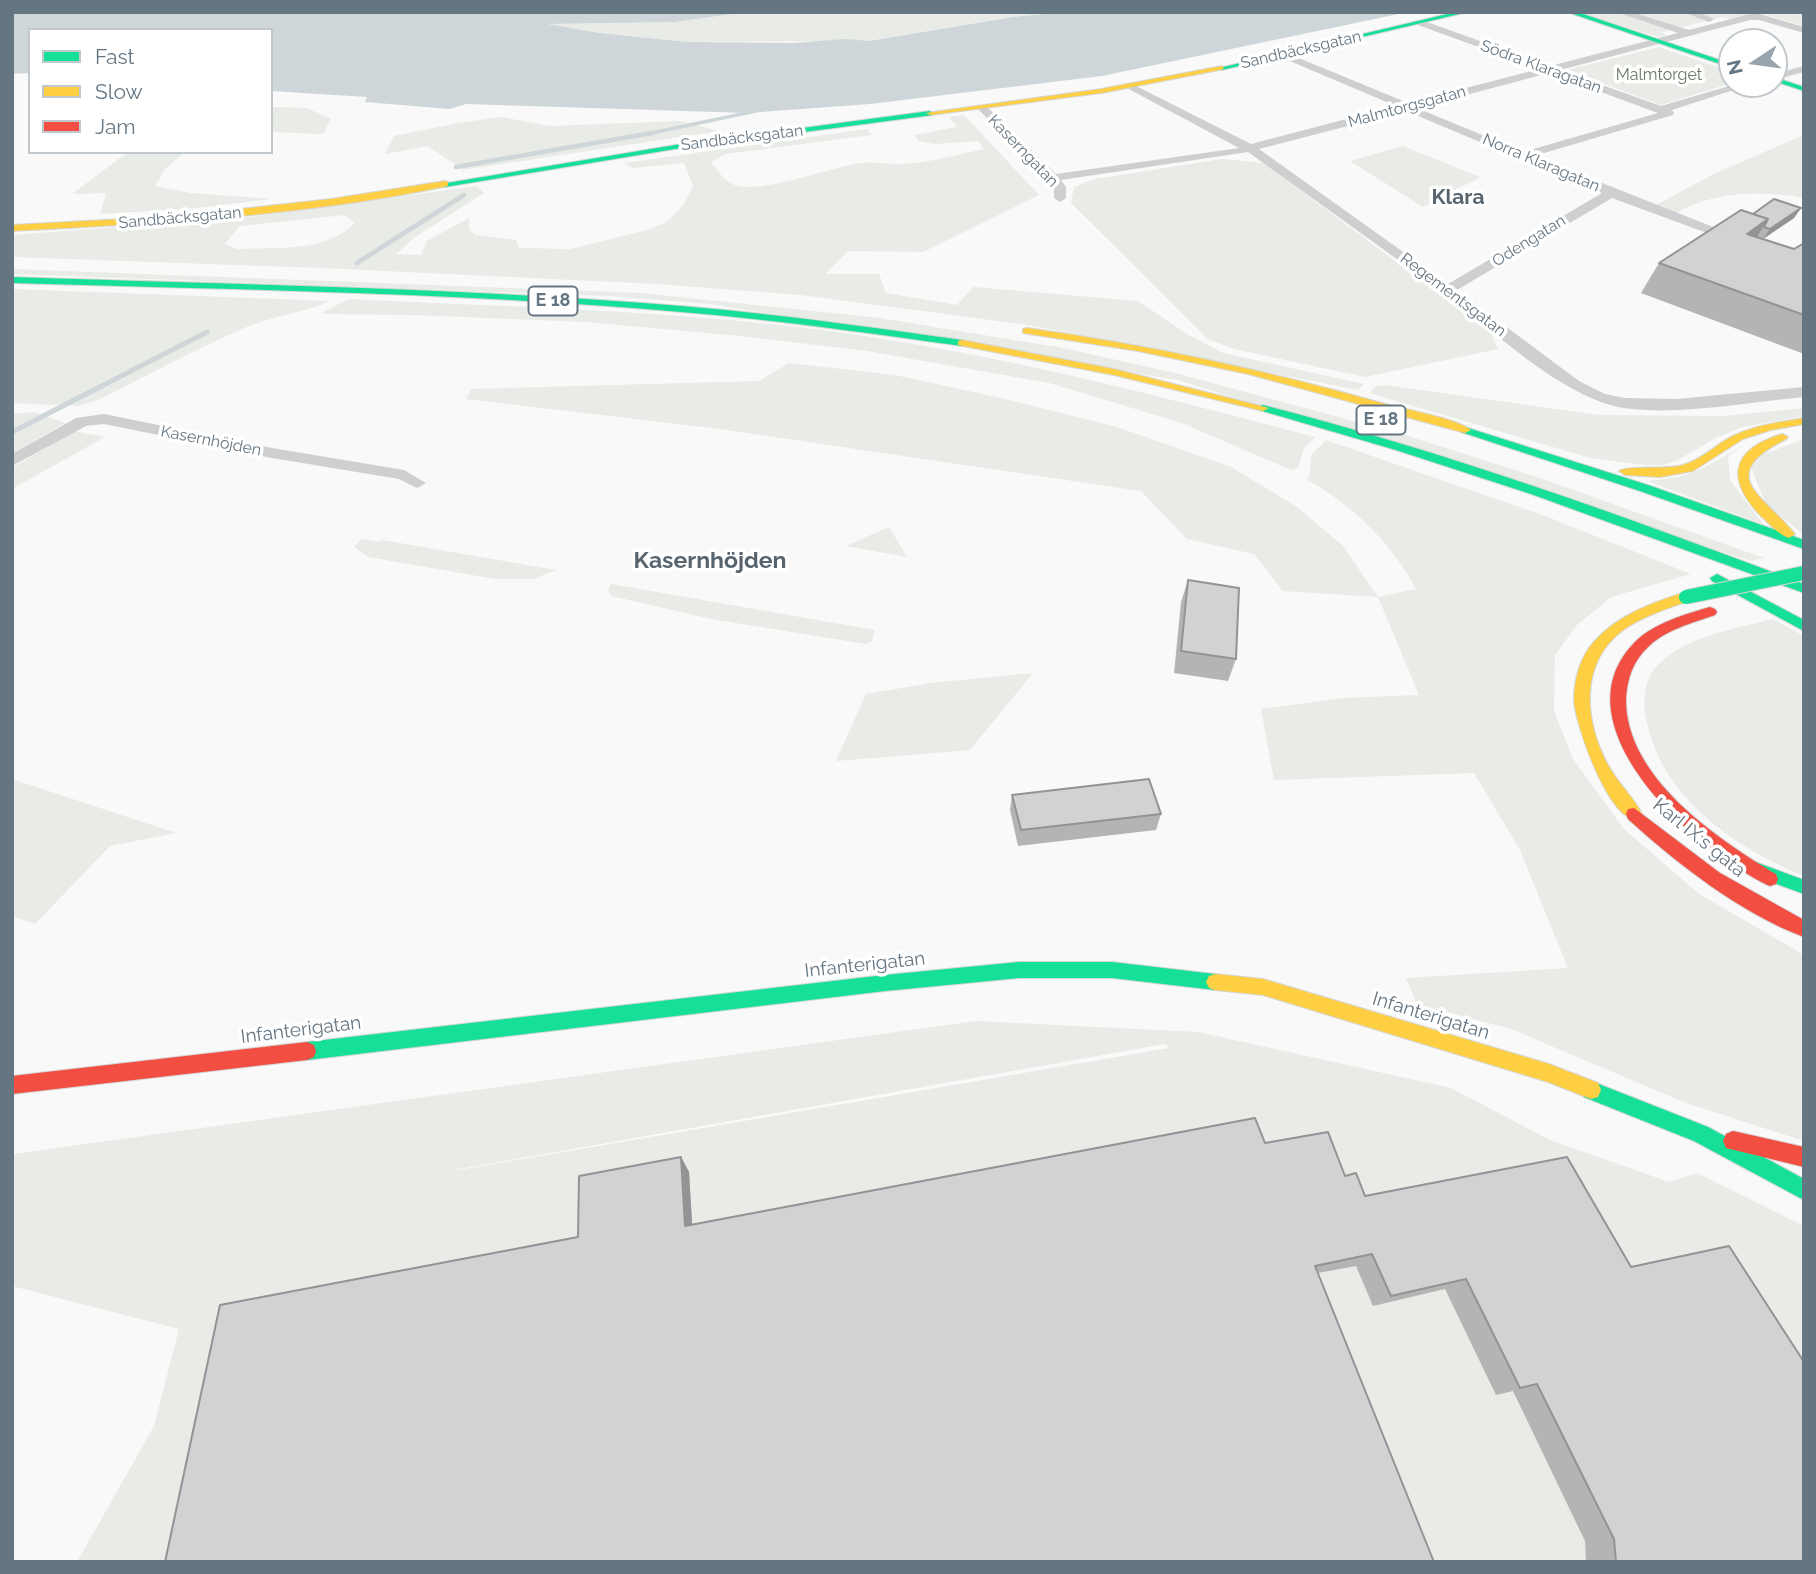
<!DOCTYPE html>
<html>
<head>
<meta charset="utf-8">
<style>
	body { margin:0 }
	#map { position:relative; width:1816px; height:1574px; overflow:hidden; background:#f9f9f9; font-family:Raleway,sans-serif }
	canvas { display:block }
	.frame { position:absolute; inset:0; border:14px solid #657683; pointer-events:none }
	.legend { position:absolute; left:28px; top:28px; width:245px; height:126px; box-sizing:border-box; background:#fff; border:2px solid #c1c8cd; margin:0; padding:9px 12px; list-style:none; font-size:21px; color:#657683 }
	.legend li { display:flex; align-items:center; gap:14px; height:35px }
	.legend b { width:35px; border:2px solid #c1c8cd }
	.north { position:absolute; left:1718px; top:28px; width:70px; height:70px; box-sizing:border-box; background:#fff; border:2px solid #c1c8cd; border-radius:50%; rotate:257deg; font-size:19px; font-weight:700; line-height:28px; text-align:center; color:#657683 }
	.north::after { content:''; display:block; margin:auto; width:24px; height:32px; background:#99a4ac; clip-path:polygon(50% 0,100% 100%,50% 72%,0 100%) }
</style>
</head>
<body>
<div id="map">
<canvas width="1816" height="1574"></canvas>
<div class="frame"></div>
<ul class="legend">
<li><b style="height:9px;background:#16e098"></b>Fast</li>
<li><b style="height:9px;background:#ffcf43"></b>Slow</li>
<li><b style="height:9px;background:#f24e42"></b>Jam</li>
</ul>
<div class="north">N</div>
</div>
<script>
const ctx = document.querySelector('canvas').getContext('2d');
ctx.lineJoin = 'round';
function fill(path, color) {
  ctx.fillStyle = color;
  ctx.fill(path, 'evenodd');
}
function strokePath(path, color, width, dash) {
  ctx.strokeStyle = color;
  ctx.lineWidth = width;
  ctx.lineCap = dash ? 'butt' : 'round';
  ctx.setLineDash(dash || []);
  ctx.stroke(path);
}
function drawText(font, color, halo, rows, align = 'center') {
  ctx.font = font + ' Raleway,sans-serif';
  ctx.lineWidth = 7;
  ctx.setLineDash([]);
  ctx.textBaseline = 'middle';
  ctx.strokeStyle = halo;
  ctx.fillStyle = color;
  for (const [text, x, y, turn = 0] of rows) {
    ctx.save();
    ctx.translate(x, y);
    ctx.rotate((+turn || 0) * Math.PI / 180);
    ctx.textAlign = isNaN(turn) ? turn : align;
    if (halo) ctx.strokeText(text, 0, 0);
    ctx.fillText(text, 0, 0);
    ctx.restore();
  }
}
const green = new Path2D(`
	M747,12H1063L1013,17L869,41L688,42L600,33L548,24L675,22Z
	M1577,12H1804V26L1760,13L1733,20L1723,17L1661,32L1667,35L1659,37Z
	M1659,47L1732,72V83L1661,105L1567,70Z
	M271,107L307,108L331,119L323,134L271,132Z
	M964,115L1039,195L923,252L848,251L825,274H879L886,293L957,305L973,287L1138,301L1187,334L1223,353L1364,384L1358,390L1029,325L801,295L657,284L321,268L12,257V235L250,217L477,186L484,193L415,237L396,254L421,255L427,241L469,218V230L476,235L516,240L519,248L571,249L651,229L668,221L683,205L693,186L684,163L633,168L624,163L867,129L871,135L726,154L711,162C719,172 725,183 738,186C765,192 827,169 855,164C872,160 888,165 904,164C931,162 957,155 984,149L978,141L934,144L919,141L915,135L957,127L949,117ZM345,215L355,223C325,253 277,247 237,249L225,244L240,226Z
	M501,117L549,126L680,121L719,131L463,170L428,146L385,154L394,136L458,123Z
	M1804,135V198C1760,190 1711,191 1673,215L1650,208L1716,173Z
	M1403,146L1480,177L1423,207L1350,161Z
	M128,152H185L165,169L155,186L191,193L272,199L197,208L100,214L106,193L72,194Z
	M1222,159L1264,163L1491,333L1498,349L1365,377L1234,349L1208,339L1071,203L1074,187L1095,179Z
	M12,269L641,293L880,318L1063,348L1175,373L1405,435L1540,478L1764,558L1751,561L1178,380L710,304L609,296L12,274Z
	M12,289L331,301C303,313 272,316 244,328C194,350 146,376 98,400L78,406L12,403Z
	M349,299C533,308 720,311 902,342C1042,365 1178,401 1315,437L1304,448L1298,468L1291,470L1182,423L1049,383L867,351L740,336L586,322L413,315L323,314V312Z
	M789,363L895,375L1001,398L1117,427L1231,467L1297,507L1343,546L1378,597L1416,589C1391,542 1352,505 1306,479L1309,476L1312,454L1326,440L1545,516L1691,574L1611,597L1577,625L1555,655L1554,711L1573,759L1624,829L1699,894L1804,955V1141L1686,1103L1511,1029L1417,1004L1406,978L1568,968L1520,850L1474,773L1274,780L1261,709L1343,698L1419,695L1378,597L1283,591L1254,554L1187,539L1141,491L720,429L466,399L471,389L759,381Z
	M1385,385L1599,415L1725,416L1804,408V416L1742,427L1716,438L1678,460L1664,465H1646L1590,458L1369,393L1376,386Z
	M35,412L65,423L12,454V414Z
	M74,431L105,437L12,489V468Z
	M1804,439V535L1766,504L1751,468L1764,454Z
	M1743,445L1728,456L1730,480L1763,524L1647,481C1692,478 1706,467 1743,445Z
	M889,527L907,557L846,546Z
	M361,539L380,542L382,540L556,570L533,579H495L368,557L354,547Z
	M611,584L875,630L872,641L866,644L711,619L612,596L608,590Z
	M1773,619L1804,636V876C1735,848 1659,796 1646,717C1643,701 1644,680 1656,667C1685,636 1734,629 1773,619Z
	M1033,673L970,750L836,761L866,694L931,683Z
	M12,779L176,833L110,846L35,924L12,916Z
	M976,1021L1198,1032L1451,1088L1550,1140L1669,1182L1697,1173L1804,1226V1562H77L154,1426L179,1329L12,1286L13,1154ZM1165,1044L1169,1048L453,1171L454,1170Z`);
const water = new Path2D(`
	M12,12H747L675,22L548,24L600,33L688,42L794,43L845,39L869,41L1013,17L1063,12H1408L1102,76L870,104L747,113L466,104L450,109L365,102L367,97L271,91V30H30V73L12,74Z`);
const streamFar2 = new Path2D(`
	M642,135L756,111`);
const streamFar1 = new Path2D(`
	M456,167L652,133
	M357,263L464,195`);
const stream = new Path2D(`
	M12,432L207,332`);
const street = new Path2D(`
	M1617,12H1631L1689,30L1750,14H1760L1804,27V33L1759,20H1750L1560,70L1661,106L1736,84H1752L1672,110L1674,113L1673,115L1534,156L1746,240L1744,243H1734L1612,198L1457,290L1579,381L1605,394L1625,398L1676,399L1804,387V397C1748,402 1679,416 1624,408C1562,398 1492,329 1442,292C1378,245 1313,199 1248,152L1061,180L1066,187V198L1060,202L1054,198V187L1049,181L976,107L985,105L1056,174L1239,148L1125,87L1134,85L1251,144L1396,106L1278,56V52H1284L1408,103L1539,69L1418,25V21H1424L1550,66L1678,33ZM1549,73L1658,113L1523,152L1417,108ZM1406,111L1602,193L1448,284L1259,149Z
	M1683,12H1697L1714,19L1709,22Z
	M1804,66V72L1774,80V74Z
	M104,414L272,448L404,470L426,483L417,488L399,479L272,458L104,424L86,426L12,466V454L76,418Z`);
const fast = new Path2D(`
	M1456,12H1468L1222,70L1219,68Z
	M1567,12H1577L1732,64V68Z
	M1774,77L1804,87V91L1774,81Z
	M930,111L933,115L675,149L445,187L441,184L675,145Z
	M12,277C250,285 489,288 726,310C805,318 883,329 962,340L967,343L962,346C883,335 805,324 726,316C489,293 250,290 12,283Z
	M1263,405C1447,452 1627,517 1804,584V593L1531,494L1396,450L1259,410V406Z
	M1465,427L1648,485L1804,540V549L1640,491L1461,432L1459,430Z
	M1717,574L1804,620V631L1712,581L1710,578Z
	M1750,860L1804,880V894L1744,872L1742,867L1744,862Z
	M1019,962H1112L1215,974L1221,976L1224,982L1221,988L1215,990L1112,978H1019L885,991L307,1060L300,1057L298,1051L300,1045L307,1042L885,975Z
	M1591,1081L1708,1127L1804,1179V1200L1694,1141L1584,1097L1581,1090L1584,1083Z`);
const slow = new Path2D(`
	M1222,66L1224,69L1101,93L930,115L926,113L1101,89Z
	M445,181L448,182V186C305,216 158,223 12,231V225L177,216L331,199Z
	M1027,328C1150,345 1270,371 1389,405C1409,410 1457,419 1471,430L1465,433L1248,374L1138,351L1023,333V329Z
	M962,340L1114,369L1269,408L1263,411L1114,375L958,345V341Z
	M1804,418V424L1771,430L1743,439L1693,471L1660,477L1625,475L1619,471C1627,465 1667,470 1683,465C1702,460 1717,443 1735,435C1756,425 1781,422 1804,418Z
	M1782,434L1788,437L1786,439C1713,476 1764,495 1795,534L1789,538C1779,535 1771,525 1763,518C1726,481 1729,450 1782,434Z
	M1686,592L1691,594V600C1669,608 1646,615 1626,628C1577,662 1584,724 1611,770C1620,785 1634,798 1642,814L1640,819C1611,828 1574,722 1574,699C1574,682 1579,662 1589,648C1612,617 1651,603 1686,592Z
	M1215,974L1263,979L1549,1064L1598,1083L1601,1090L1598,1097L1591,1099L1548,1082L1263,995L1215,990L1209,988L1206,982L1209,976Z`);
const jam = new Path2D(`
	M1710,607L1715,609L1717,612L1715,615C1692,623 1665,630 1648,647C1633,661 1627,679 1626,699C1625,777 1717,839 1776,874L1778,879L1776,884L1770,886C1757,881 1745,872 1733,865C1671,824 1559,715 1637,640C1655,623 1686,614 1710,607Z
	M1634,808L1720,873L1804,920V937C1742,914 1676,863 1628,819L1626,814L1628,809Z
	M307,1042L314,1045L316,1051L314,1057L307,1060L12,1094V1076Z
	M1733,1131L1804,1147V1167L1726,1148L1723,1141L1726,1134Z`);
const fastBridge = new Path2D(`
	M1686,597L1804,573`);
const wall = new Path2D(`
	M1801,208L1794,218L1763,239L1794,249L1804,243V354L1641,293L1659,263L1753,214Z
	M1188,580L1236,659L1228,681L1174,673L1181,602Z
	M1012,795L1161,814L1156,830L1018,846L1010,810Z
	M1265,1143L1345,1176L1365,1196L1567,1157L1804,1562H1586L1585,1541L1513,1391L1496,1395L1445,1289L1373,1306L1356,1266L1318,1273L578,1237L681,1157L689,1172L692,1225Z`);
const shadedWall = new Path2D(`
	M1801,208L1794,218L1763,239L1770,229Z
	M1768,219L1750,248L1747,234Z
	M681,1157L689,1172L693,1238L685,1226Z`);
const building = new Path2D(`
	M1774,199L1801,208L1770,229L1764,227L1768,219L1753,214Z
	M1741,210L1768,219L1747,234L1794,249L1804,243V315L1659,263Z
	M1188,580L1239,588L1236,659L1181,651Z
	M1149,779L1161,814L1021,830L1012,795Z
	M1255,1118L1265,1143L1328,1132L1345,1176L1356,1173L1365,1196L1567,1157L1631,1267L1729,1246L1804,1362V1562H1616L1614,1539L1537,1384L1520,1388L1466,1279L1391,1296L1372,1254L1315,1266L1434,1562H165L220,1305L578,1237L579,1176L681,1157L685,1226Z`);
const farStreetnames = [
	["Sandbäcksgatan",1301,50,-13],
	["Södra Klaragatan",1541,67,20],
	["Malmtorgsgatan",1407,107,-15],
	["Sandbäcksgatan",742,138,-7],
	["Kaserngatan",1023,151,46],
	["Norra Klaragatan",1541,163,23],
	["Sandbäcksgatan",180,218,-5],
	["Odengatan",1529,241,-32],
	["Regementsgatan",1453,295,37],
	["Kasernhöjden",211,441,11]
];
const farParknames = [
	["Malmtorget",1659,75]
];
const shields = [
	[553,301,49],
	[1381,420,49]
];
const shieldNames = [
	["E 18",553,301],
	["E 18",1381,420]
];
const streetNames = [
	["Karl IX:s gata",1699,838,39],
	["Infanterigatan",865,965,-6],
	["Infanterigatan",1431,1016,17],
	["Infanterigatan",301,1030,-7]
];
const farDistrictnames = [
	["Klara",1458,198]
];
const quarterNames = [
	["Kasernhöjden",710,561]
];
fill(green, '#e8ebe6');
fill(water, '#ced6d9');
strokePath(streamFar2, '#ced6d9', 3.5);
strokePath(streamFar1, '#ced6d9', 4.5);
strokePath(stream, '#ced6d9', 5);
strokePath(fast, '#d5d6d7', 2);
strokePath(slow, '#d5d6d7', 2);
strokePath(jam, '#d5d6d7', 2);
fill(street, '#cecfd0');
fill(fast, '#16e098');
fill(slow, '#ffcf43');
fill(jam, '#f24e42');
strokePath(fastBridge, '#d5d6d7', 16, []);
strokePath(fastBridge, '#16e098', 14);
fill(wall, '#b3b5b5');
fill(shadedWall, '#929394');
fill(building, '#d0d2d3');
strokePath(building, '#929394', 2);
drawText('16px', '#657683', '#fff', farStreetnames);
drawText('16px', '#687a64', '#fff', farParknames);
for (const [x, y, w] of shields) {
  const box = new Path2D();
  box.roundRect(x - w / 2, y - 14.5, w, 29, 5);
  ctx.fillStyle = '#fff';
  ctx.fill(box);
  strokePath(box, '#657683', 2);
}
drawText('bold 18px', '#657683', null, shieldNames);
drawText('19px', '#657683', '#fff', streetNames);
drawText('bold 21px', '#57646e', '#fff', farDistrictnames);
drawText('bold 23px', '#57646e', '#fff', quarterNames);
</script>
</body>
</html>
